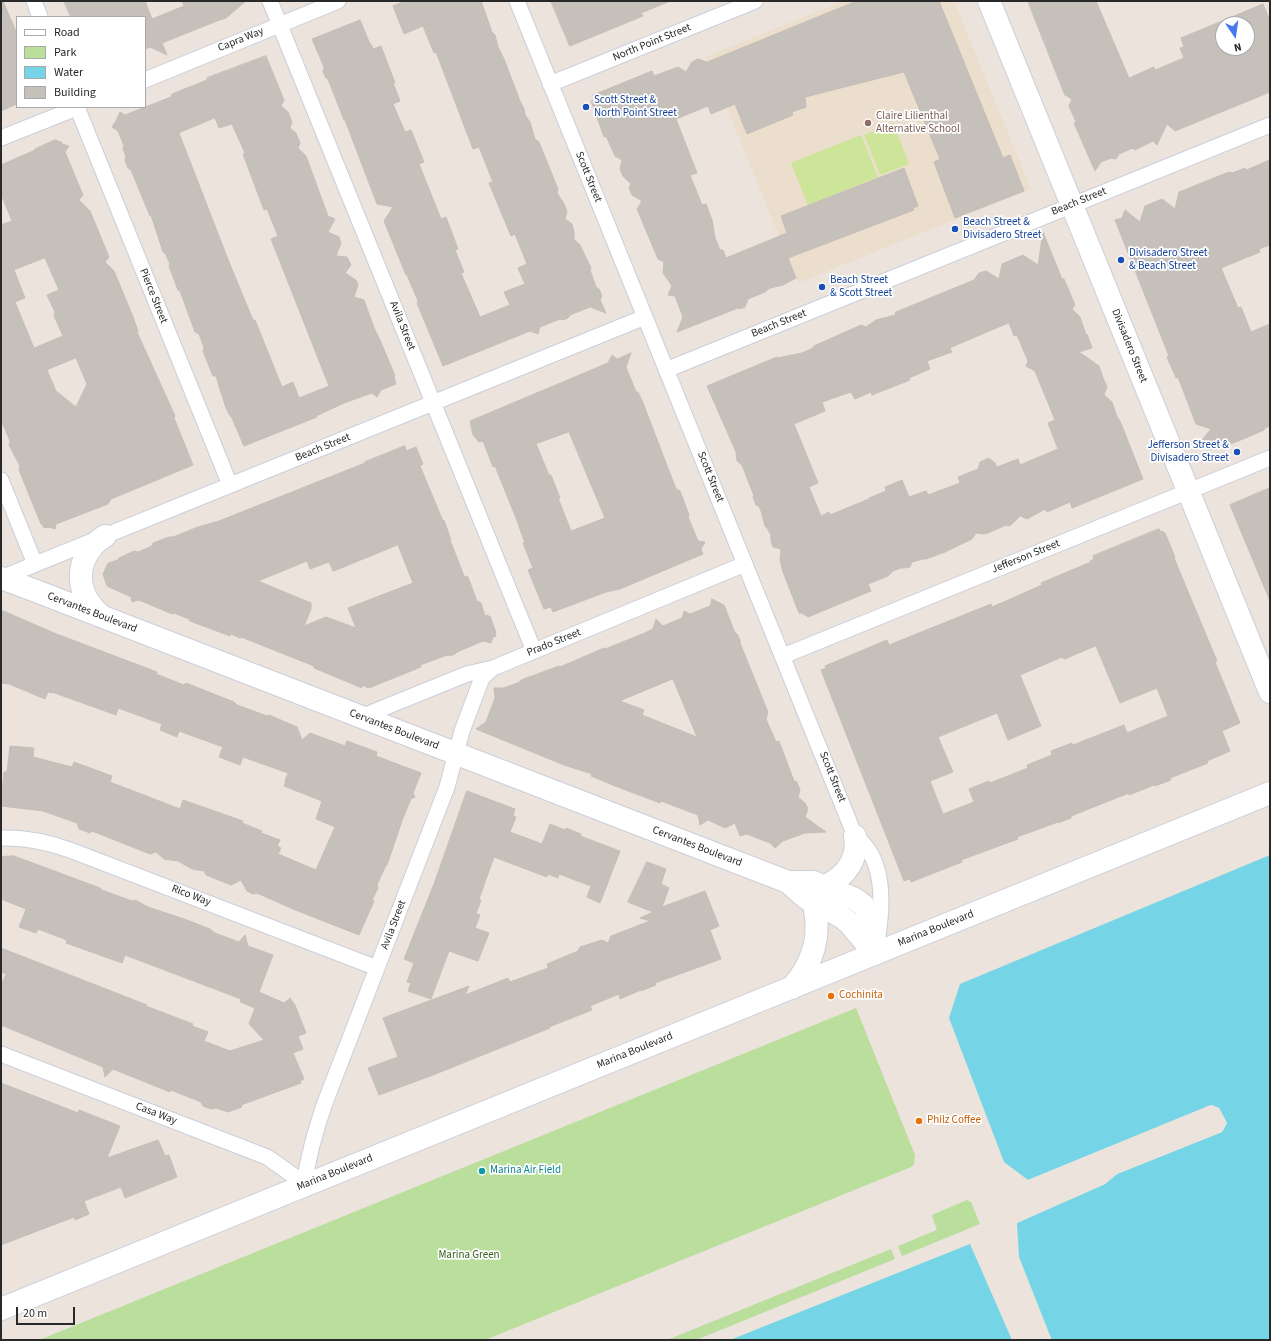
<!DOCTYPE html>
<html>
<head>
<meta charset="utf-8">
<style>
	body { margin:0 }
	#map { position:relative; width:1271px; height:1341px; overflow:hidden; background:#ebe3dc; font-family:"Source Sans 3",sans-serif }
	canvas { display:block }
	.frame { position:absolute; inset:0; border:2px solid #292929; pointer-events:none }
	.legend { position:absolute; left:16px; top:16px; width:130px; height:92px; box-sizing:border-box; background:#fff; border:1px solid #a9a9a9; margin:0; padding:5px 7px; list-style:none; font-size:12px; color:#292929 }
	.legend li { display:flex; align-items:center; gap:8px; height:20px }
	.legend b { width:20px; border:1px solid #a9a9a9 }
	.north { position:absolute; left:1215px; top:16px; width:40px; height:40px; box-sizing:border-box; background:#fff; border:1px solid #a9a9a9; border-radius:50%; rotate:167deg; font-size:11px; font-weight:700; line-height:16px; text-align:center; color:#292929 }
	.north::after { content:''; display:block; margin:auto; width:14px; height:18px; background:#4678ee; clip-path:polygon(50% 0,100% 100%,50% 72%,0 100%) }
	.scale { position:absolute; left:16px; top:1307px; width:59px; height:18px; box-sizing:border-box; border:2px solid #292929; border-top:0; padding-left:5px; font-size:12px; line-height:14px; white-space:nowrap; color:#292929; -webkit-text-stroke:3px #fff; paint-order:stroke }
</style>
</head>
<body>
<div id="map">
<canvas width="1271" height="1341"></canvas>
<div class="frame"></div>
<ul class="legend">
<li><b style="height:5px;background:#fff"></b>Road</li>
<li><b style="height:11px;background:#bade9c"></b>Park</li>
<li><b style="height:11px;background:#75d5e6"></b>Water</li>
<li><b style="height:11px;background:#c6c0bb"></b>Building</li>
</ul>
<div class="north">N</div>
<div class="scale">20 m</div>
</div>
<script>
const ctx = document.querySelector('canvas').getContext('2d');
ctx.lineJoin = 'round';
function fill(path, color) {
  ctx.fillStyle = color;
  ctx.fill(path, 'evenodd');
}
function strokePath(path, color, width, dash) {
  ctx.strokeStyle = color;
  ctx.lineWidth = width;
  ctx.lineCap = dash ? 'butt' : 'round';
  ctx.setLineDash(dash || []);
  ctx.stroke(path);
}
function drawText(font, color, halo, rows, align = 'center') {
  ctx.font = font + ' "Source Sans 3",sans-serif';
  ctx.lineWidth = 3.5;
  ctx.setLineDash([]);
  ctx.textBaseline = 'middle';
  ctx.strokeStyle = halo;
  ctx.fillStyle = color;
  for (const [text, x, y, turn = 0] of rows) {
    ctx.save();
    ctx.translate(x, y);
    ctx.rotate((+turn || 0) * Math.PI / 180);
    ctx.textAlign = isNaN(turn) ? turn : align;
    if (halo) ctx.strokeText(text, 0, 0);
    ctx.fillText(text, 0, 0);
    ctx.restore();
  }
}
const education = new Path2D(`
	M843,1H954L1031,189L798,283L706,57Z`);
const green = new Path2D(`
	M856,1008L915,1155L914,1164L911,1167L485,1340H39Z
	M967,1200L971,1202L980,1224L902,1256L898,1246L937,1230L932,1216L934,1214Z
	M891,1249L895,1259L696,1340H667Z`);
const pitch = new Path2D(`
	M893,123L909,164L880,175L864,135Z
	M861,135L878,177L808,205L791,163Z`);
const water = new Path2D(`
	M1270,855V1340H1050L1051,1338L1019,1257L1017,1223L1105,1184L1117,1174L1222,1132L1227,1123L1219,1108L1211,1105L1028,1180L1004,1162L949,1018L960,984Z
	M970,1244L1012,1340H730Z`);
const pier = new Path2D(`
	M1211,1105L1219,1108L1227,1123L1222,1132L1117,1174L1105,1184L1017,1223L1016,1221L1041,1209L1104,1183L1117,1172L1221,1131L1225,1123L1218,1109L1211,1107L1028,1182L1018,1176L1019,1174L1028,1180Z`);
const building = new Path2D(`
	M1,1H3L17,34V104L1,111Z
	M64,1H145L152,19L184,6L182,1H246L226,18L217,21L162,43L167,55L150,47L145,49V17H71Z
	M406,1H481L492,32L495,35L498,47L504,59L520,101L524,109L525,115L530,122L535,139L539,142L558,189L557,193L564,204L567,211L565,219L572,224L574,232V239L580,245L591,268L590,270L596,287L599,289L602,296L600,300L606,313L590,307L570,315L568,318L563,320L560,319L540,327L538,334L530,331L443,366L417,303L418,301L407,275H406L384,221L393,207L377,204L345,120H344L328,79L326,78L323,72L324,67L312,39L360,20L370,44H371L373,49L381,46L395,83H393L400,101L393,104L405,132L411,130L424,162L419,164L441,219L446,217L458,249L455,250L464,272L461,273L480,317L510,305L504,292L525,284L518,268L527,264L515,234L511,236L489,183L493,182L479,147L473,149L436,52L434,53L423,26L404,34L393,6Z
	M551,1H668V2L641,13L643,16L570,46Z
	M857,1H939L1003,158L1010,155L1024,191L955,218L934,162L940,159L904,72L805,97L806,107L792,112L793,115L747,134L735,104L711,114L708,106L676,119L697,173L690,175L702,205L706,204L712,220L715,238L720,250H723L726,258L787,233L781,216L904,168L918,206L913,208L914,210L788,258L796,278L783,285L770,288L765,292L748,299L745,307L740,309L738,308L677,332L683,317L675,296L668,295L672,286L663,273L664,262L658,259L637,209L642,201L632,195L629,188L631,184L623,176L620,169L622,160L615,156L606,136L604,137L591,101L595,99L593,95L652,71L654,76L678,67L686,72L692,62L698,59L707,62Z
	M1028,1H1096L1129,78L1154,67L1155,70L1184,58L1180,48L1184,47L1181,38L1263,4L1270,21V92L1175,131L1167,124L1157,145L1153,141L1135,150L1133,148L1119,154L1116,159L1111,158L1101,162L1095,171L1074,123L1076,122L1069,106L1072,99L1065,95ZM1223,24H1247V48H1223Z
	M266,56L284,100L281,106L288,112L292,122L290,128L296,133L300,143L298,148L306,156L328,216L335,219L328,232L339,237L341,243L336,256L347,257L351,265L345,273L356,280L358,285L354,297L364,300L374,328L380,340L395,376L394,377L396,384L381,390L377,397L372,393L344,403L316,416L317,417L244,446L232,418L229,414L226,408L218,383L216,376H213L203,351L204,347L199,334L195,332L180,291L178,290L169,266L170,264L165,253L163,252L151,215L150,216L131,170L128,168L125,160L126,157L123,148L124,146L118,131L112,127L116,121L120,112L125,115L171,97L172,94L207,80V78ZM215,118L219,128L232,124L245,153L243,154L264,210L267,209L278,236L271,239L329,386L299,398L293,382L282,387L255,320H253L229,262L179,133Z
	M55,140L61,142L62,144L69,146L65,152L83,195L79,200L90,211L109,257L105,262L114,271L133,317L138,331L137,332L170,405L175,416L174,418L193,465L111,499L108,504L56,524L55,529L49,527L44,528L42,524H41L19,470L20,466L9,445L10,441L1,420V225L12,221L1,194V165L33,151L35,149ZM45,258L59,290L47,295L55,312L54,316L63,336L34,348L15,302L25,298L14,270ZM76,358L87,384L76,407L56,391L47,370Z
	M1270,160V245L1259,249L1260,252L1221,268L1238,308L1241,307L1251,332L1270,324V426L1265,428L1264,430L1248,437L1223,447L1222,446L1209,450L1208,446L1198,445L1211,429L1196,424L1178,377L1176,378L1167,357L1169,356L1115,220L1122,218L1125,210L1140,222L1145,206L1162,199L1175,209L1179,192L1229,172L1232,173L1245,168L1246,170Z
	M1043,232L1062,279H1064L1075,305L1072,309L1080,317L1086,335L1087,334L1092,348L1079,352L1099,366L1103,378L1107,387L1104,395L1112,402L1117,417L1120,421L1143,479L1072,508L1070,502L1047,512L1045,509L1027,519L1020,516L1012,524L1009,526L1006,525L988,533L983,534L976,533L972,539L945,552L926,559H923L912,562L910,567L904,568H901L893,571L888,576L868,584L871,591L808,617L802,613H799L783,572L780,560L781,549L773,547L771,541V535L767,528L765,526L761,511L759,506L756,505L753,497L754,496L742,465L737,461L736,452L707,386L777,357V358L802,353L813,348L814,346L861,325L866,327L876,320L895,315L896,312L974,280L979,273L986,271L999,279L1002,264L1023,255L1038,265ZM1009,323L1014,336L1017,335L1028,361L1026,366L1035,371L1055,420L1048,423L1058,449L1020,465L1018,459L997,467L995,463L989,458L980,462L978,469L958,477L960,483L928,495L926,491L909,497L902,480L885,487L886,491L869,498V499L830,515L829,512L821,516L809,487L818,483L794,424L825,411L822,402L851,392L855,399L871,392L872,395L910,380L909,378L930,369L927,361L952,352L950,348Z
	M631,353L626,367L636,392H638L643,403L676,489L680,491L689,515L688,517L698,541L705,542L701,549L703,554L620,589L606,592L553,612L551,607L544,609L528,570L533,568L523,543H525L516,518L495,466L493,467L483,441L479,442L473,435L470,421L608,363L612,355L617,359ZM569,432L605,518L571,531L558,498H560L551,475H549L536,444Z
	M405,446L406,451L416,447L423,464L420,466L443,521L444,520L451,540H450L464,576L468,577L477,601L481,603L485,616L488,615L489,617L490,616L496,633H495L496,636L493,637L491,643L483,641L457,652L455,654L450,656L447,655L420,665L421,667L369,688L362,685V688L314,668V666L241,637L240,638L231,634L230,636L190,621L189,619L174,613L172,614L139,600L132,602L131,597L107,586L103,574L108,563L118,560L119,558L134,551L138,552L152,546L153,543L169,537H173L198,527L219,521L365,463V462ZM398,545L413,583L348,608L356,628L326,617L304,626L311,609V603L258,581L307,561L310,569L329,562L333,571Z
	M1270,488V601L1230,505Z
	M1159,529L1161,532L1163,531L1164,533H1165L1175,557L1174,558L1217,661L1215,662L1240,723L1222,731L1230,751L1207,761L1208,763L1170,778L1171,780L1155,786L1154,785L1129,795V793L1071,816V818L1058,823V822L1017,837L1018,839L961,860L962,862L911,882L910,879L904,881L821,670L826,668L825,666L887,640L889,645L991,604L992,607L1015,597L1042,585L1041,583L1091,562L1090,561L1094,559L1093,556ZM1096,646L1120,703L1157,688L1168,716L1127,733L1124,725L1073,745L1072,743L1051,751L1052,755L1027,765L1028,768L990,783L989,781L969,789L974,802L943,814L930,781L953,772L938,737L997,713L1008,740L1041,726L1020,675L1062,657L1064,659Z
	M712,599L724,605L735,633L737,634L740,640V643L768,712L766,719L776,742L779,741L794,781L797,782L800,790L798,797L805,803L808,809L805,817L826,832L805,833L783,841L775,848L770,843L747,834L740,836L735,823L725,828L708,820L700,825L698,815L661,801L660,803L615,786L591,776L592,774L564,765L476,729L486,722L495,698L494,688H504L520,682L521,680L559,666L560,667L604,648L605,649L645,633L653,629L656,619L663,626L682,618L684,611L690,614L710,606ZM673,679L697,737L642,715L644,710L620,701Z
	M1,610L54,633L157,672L156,674L184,685L186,683L234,702L237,705L267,716L269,715L297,727L302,740L310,733L345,746L347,741L377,752L376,756L421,773L413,793L415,797L411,799L403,818L387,865H386L377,885L378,888L372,900L374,901L359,935L293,909L257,893L253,894L247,891L241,880L231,885L206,875L204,871L192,869L178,861L164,859L156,852L150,854L92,831L90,833L79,829L77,823L43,811L1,806L4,772H7L10,746L34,748L33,757L72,767L74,762L112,776L110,782L180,809L183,800L243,821L242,823L262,831L261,833L280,840L277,846L281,848L278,854L316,870L335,827L316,819L322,801L284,786L286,781H285L288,773L243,757L240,765L219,757L223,747L179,731L177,737L160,730L162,724L118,708L116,715L52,692V693L48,692L45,699L9,684L1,683Z
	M467,791L515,809L513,816L516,817L510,832L542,844L550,824L565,830L566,828L581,834L580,836L620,851L600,903L587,897L591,886L559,874L558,878L548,874L547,877L494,857L479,899L481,900L476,914L480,915L475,928L489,933L478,961L449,951L431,999L408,991L411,983L407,982L414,963L404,959L434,884Z
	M14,856L100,888L102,890L132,901L135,900L148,907L187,920L210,929L215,933L239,942L245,935L248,946L273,955L259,992L284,1003L290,998L295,1005L306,1033L298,1036L303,1049L293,1053L304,1079L300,1081L301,1083L241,1105L242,1107L228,1112L216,1108L211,1109L203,1106L201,1102L171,1090L170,1092L113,1069L105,1077L103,1067L1,1025V986L6,974L1,972V948L147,1005L146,1006L193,1024L192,1026L208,1032L204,1041L230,1051L264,1040L249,1024L255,1008L240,1002L241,999L125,955L122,963L66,943L67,940L38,929L36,933L19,927L26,909L1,899V857Z
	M647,862L666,869L661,884L669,888L662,907L705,891L719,926L710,930L721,959L655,983L656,985L641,991V990L620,999L619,994L590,1006L592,1010L549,1027L550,1028L433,1075L379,1095L368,1068L398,1057L383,1018L469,986L465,995L508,978L510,982L548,968L547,964L578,951L580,947L602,940L608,943L611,936L650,921L640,918L653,912L628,902Z
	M1,1083L78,1113L79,1110L120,1126L107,1158L158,1140L165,1156L169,1155L177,1177L125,1198L121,1187L84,1201L89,1214L75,1220L74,1217L1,1245Z`);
const street = new Path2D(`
	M34,1L40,17
	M270,1L534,651
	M517,1L855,836C885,858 883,902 878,936
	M145,80L338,1
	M550,84L755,1
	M77,107L230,485
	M1,138L79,107
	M666,370L1270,125
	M1,480L35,564
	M1,578L645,317
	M783,656L1270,458
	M361,717L467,674L493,668L745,564
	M1,838C25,837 48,842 70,850L377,968
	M1,1054L267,1157L294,1176L304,1186
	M304,1186C308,1156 316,1128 326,1100L447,787L462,731L480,683L483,677L493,668`);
const secondary = new Path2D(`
	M989,1L1270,692
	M1,578L36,591L788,882L806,898L821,905L843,918L849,923L875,954
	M102,616C79,599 73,569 93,546C96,542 101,539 105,536
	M788,882H813L855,899L864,906L869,914L875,954
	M825,886C846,877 859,858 855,836
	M792,988C814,961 822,935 813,901
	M1,1309L1270,793`);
const markers = [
	[586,107,4,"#1a4fb4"],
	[868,123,4,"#8d6e63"],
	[955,229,4,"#1a4fb4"],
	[1121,260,4,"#1a4fb4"],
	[822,287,4,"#1a4fb4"],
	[1237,452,4,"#1a4fb4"],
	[831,996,4,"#e8710a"],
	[919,1121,4,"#e8710a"],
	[482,1171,4,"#0f9aa8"]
];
const streetNames = [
	["Capra Way",241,40,-22],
	["North Point Street",652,43,-22],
	["Scott Street",588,177,68],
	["Beach Street",1079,202,-22],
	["Pierce Street",153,296,68],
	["Beach Street",779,324,-22],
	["Avila Street",402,326,68],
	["Divisadero Street",1129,346,68],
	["Beach Street",323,448,-22],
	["Scott Street",710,477,68],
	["Jefferson Street",1026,557,-22],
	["Cervantes Boulevard",92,613,21],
	["Prado Street",554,643,-22],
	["Cervantes Boulevard",394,730,21],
	["Scott Street",832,777,68],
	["Cervantes Boulevard",697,847,21],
	["Rico Way",191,896,21],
	["Avila Street",394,925,-69],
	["Marina Boulevard",936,929,-22],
	["Marina Boulevard",635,1051,-22],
	["Casa Way",156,1114,21],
	["Marina Boulevard",335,1173,-22]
];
const transitNames = [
	["Scott Street &",594,101],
	["North Point Street",594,114],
	["Beach Street &",963,223],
	["Divisadero Street",963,236],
	["Divisadero Street",1129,254],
	["& Beach Street",1129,267],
	["Beach Street",830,281],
	["& Scott Street",830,294],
	["Jefferson Street &",1229,446,"right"],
	["Divisadero Street",1229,459,"right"]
];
const educationNames = [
	["Claire Lilienthal",876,117],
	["Alternative School",876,130]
];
const foodNames = [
	["Cochinita",839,996],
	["Philz Coffee",927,1121]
];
const cultureNames = [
	["Marina Air Field",490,1171]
];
const parkNames = [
	["Marina Green",469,1256]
];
fill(education, '#ebdecc');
fill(green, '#bade9c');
fill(pitch, '#cde598');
fill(water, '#75d5e6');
fill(pier, '#ebe3dc');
fill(building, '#c6c0bb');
strokePath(building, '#c6beb6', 1);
strokePath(street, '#cacfda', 17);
strokePath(secondary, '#cacfda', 24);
strokePath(street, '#fff', 15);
strokePath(secondary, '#fff', 22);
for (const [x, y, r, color] of markers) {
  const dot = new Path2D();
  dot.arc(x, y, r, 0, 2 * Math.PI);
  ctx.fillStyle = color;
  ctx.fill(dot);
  strokePath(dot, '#fff', 1.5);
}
drawText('11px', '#292929', '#fff', streetNames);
drawText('11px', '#164399', '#fff', transitNames, 'left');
drawText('11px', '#785e54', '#fff', educationNames, 'left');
drawText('11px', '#c56008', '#fff', foodNames, 'left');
drawText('11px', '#0d838f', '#fff', cultureNames, 'left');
drawText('11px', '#34611e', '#fff', parkNames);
</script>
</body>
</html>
